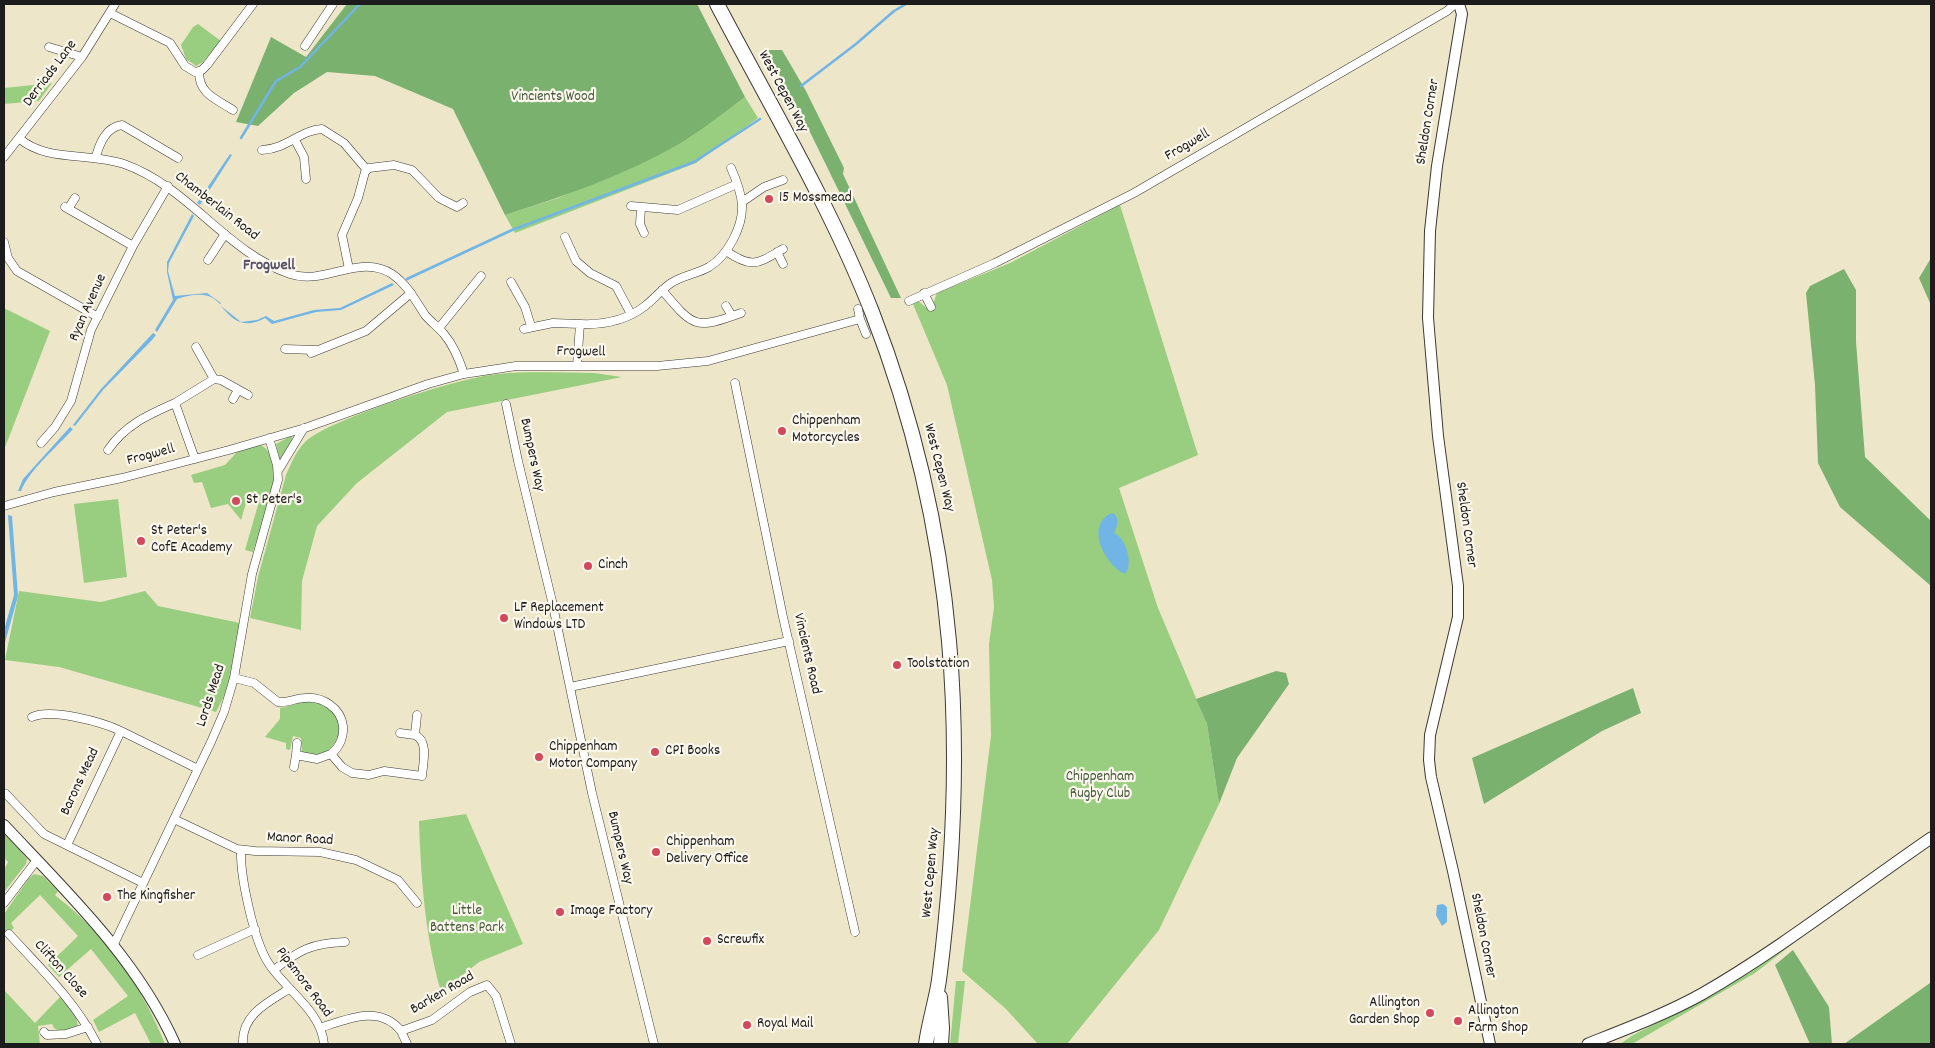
<!DOCTYPE html>
<html>
<head>
<meta charset="utf-8">
<style>
	body { margin:0 }
	#map { position:relative; width:1935px; height:1048px; overflow:hidden; background:#eee6c8; font-family:Dekko,sans-serif }
	canvas { display:block }
	.frame { position:absolute; inset:0; border:5px solid #1c1c1c; pointer-events:none }
</style>
</head>
<body>
<div id="map">
<canvas width="1935" height="1048"></canvas>
<div class="frame"></div>
</div>
<script>
const ctx = document.querySelector('canvas').getContext('2d');
ctx.lineJoin = 'round';
function fill(path, color) {
  ctx.fillStyle = color;
  ctx.fill(path, 'evenodd');
}
function strokePath(path, color, width, dash) {
  ctx.strokeStyle = color;
  ctx.lineWidth = width;
  ctx.lineCap = dash ? 'butt' : 'round';
  ctx.setLineDash(dash || []);
  ctx.stroke(path);
}
function drawText(font, color, halo, rows, align = 'center') {
  ctx.font = font + ' Dekko,sans-serif';
  ctx.lineWidth = 4.5;
  ctx.setLineDash([]);
  ctx.textBaseline = 'middle';
  ctx.strokeStyle = halo;
  ctx.fillStyle = color;
  for (const [text, x, y, turn = 0] of rows) {
    ctx.save();
    ctx.translate(x, y);
    ctx.rotate((+turn || 0) * Math.PI / 180);
    ctx.textAlign = isNaN(turn) ? turn : align;
    if (halo) ctx.strokeText(text, 0, 0);
    ctx.fillText(text, 0, 0);
    ctx.restore();
  }
}
const green = new Path2D(`
	M198,24L221,41L203,62L196,66L186,59L181,45L193,27Z
	M52,83L39,101L4,104V88Z
	M745,97L758,118L696,163L515,233L505,215L558,198L679,143Z
	M1120,205L1198,455L1119,488L1158,608L1207,724L1219,804L1159,930L1067,1044H1038L1006,1009L962,971L991,736L989,644L994,607L992,580L947,385L913,304L918,301L927,308L933,304L937,293L1010,263Z
	M4,308L50,331L4,450Z
	M594,373L622,377L447,412L357,483L317,526L302,581L301,630L250,618L258,577L286,475C291,464 296,451 305,442C329,419 464,376 499,374C530,371 563,373 594,373Z
	M291,436L293,439L280,462L276,444Z
	M261,445C291,462 261,527 253,552L245,550L260,498L248,496L241,520L228,504L211,508L202,482L194,483L191,475L225,465L237,452Z
	M118,499L127,577L84,583L74,504Z
	M19,591L101,602L145,591L158,606L240,623L233,679L216,712L59,667L5,660Z
	M307,701C364,707 335,770 302,752L301,738L293,736L290,750L286,749V743L265,737L280,719V708Z
	M466,814L523,944L479,962L441,992C425,935 421,880 419,821Z
	M4,831L27,859L26,864L4,892V870L8,862L4,858Z
	M34,874L43,876L58,891L55,895C58,898 62,901 66,904C110,941 144,991 165,1044H151L135,1013L99,1032L93,1020L128,996L91,949L59,977L48,965L78,936L40,895L11,923L14,928L4,936V914L29,878Z
	M1812,929L1755,973L1632,1044H1620L1633,1035L1713,995Z
	M956,981H965L958,1044H950Z
	M4,990L35,1023L60,997L76,1016L78,1027L60,1032L54,1028L52,1024L38,1026L40,1044H4Z`);
const forest = new Path2D(`
	M347,4H697L745,97C723,113 702,130 679,144C625,175 565,196 505,215L453,109L375,76L327,72L294,93L258,126L236,122L271,37L306,57Z
	M766,50H782L806,91L844,168L843,174L901,298H891L809,130Z
	M1931,258V303H1930L1919,278Z
	M1844,269L1856,290V342L1865,457L1931,521V586L1840,507L1818,463L1815,385L1806,293L1810,286Z
	M1276,671L1286,673L1289,684L1237,758L1219,804L1207,724L1196,699Z
	M1633,688L1641,713L1602,731L1484,804L1472,758Z
	M1793,950L1829,1007L1832,1044H1810L1775,965Z
	M1930,983L1931,1044H1844Z`);
const water = new Path2D(`
	M230,154L232,155L200,205L197,203Z
	M192,214L194,216L169,263L168,271L175,296L207,293L221,303L220,304C209,291 192,294 177,299L157,332L155,330L173,300L167,272V262Z
	M392,283L394,285L341,310L316,312L272,324L265,318C245,329 234,322 221,306L241,322L257,320L266,316L274,321L314,310L340,308Z
	M153,333L156,335L152,340L103,390L75,426L73,425L101,389Z
	M70,427L73,429C57,447 29,470 21,491H18L23,479Z
	M1112,513C1121,517 1117,527 1114,533C1126,538 1134,565 1125,574C1105,565 1084,525 1112,513Z
	M8,515L12,516L18,596L4,646V630L14,595Z
	M1437,905L1443,904L1447,907V922L1442,926L1436,915Z`);
const stream = new Path2D(`
	M801,86L856,44L894,11L906,4
	M241,138L276,81L300,67L360,4
	M407,279L512,230L694,162L760,119`);
const street = new Path2D(`
	M110,13L170,43L185,66L195,72L202,70L207,65L253,4
	M305,46L333,4
	M49,47L82,57
	M199,72C199,94 216,99 233,110
	M20,139C47,162 89,152 124,164C189,187 226,252 290,274C325,286 359,253 392,274C408,285 415,300 425,315C431,322 438,327 444,334C454,346 459,359 464,374
	M295,140L304,157L306,179
	M262,150C287,149 300,130 322,129L344,143L367,170
	M96,156C100,143 106,127 122,125L178,158
	M4,157L82,57L115,4
	M742,202L764,187L783,180
	M631,206L678,210L737,184
	M65,207L133,246
	M641,208L640,224L644,233
	M68,209L75,198
	M565,237L576,261L590,273L616,286L631,314
	M4,242L8,258L17,271L98,317
	M726,251C752,269 757,264 783,249
	M777,252L783,264
	M208,260L225,234
	M349,269L342,235L358,198L365,172L369,168L394,165L412,170L439,198L457,207L463,203
	M511,282L525,307L531,326
	M662,290C693,327 695,330 741,313
	M924,293L931,307
	M909,301L995,263L1134,193L1447,11L1455,4
	M726,306L732,316
	M858,309L860,319
	M580,324C603,325 627,320 645,306C654,299 661,290 671,283C683,275 697,274 709,267C728,255 743,227 742,205C741,192 736,179 731,168
	M439,328L481,276
	M524,329L553,323L580,324L577,366
	M196,347L214,379
	M285,349L316,350
	M311,353L366,331L411,293
	M735,383L783,617L855,932
	M233,399L238,390
	M175,403L214,379L221,380L248,395
	M506,404L518,461L552,601L592,793L654,1044
	M41,443L55,427L71,401L91,330L133,246L168,186
	M108,450C125,425 148,415 175,403L195,459
	M278,471L304,428
	M4,506L54,492L122,478L229,450L305,428L428,384L464,374L516,366H657L708,361L860,319L866,334
	M234,678L254,683L278,702C288,703 296,698 305,698C322,696 341,708 343,726C344,736 340,747 331,754L342,767L352,773L369,775L384,771L422,776C423,763 429,741 415,735L417,715
	M570,687L789,641
	M32,717C51,708 102,722 121,731
	M400,733L415,735
	M296,755L297,743
	M294,767L296,755L317,759L331,754
	M6,794L44,834L143,883
	M174,819L237,849L255,851L320,852L356,860L398,880L417,903
	M67,845L121,731L198,769
	M241,850C240,876 254,942 269,964C286,990 321,1011 324,1044
	M4,903L37,860
	M9,934C41,969 75,1001 97,1044
	M113,946L211,742L224,712L234,678L252,574L278,480L277,465L269,438
	M198,955L255,929
	M274,970C299,950 312,943 345,942
	M320,1028C347,1019 380,1004 401,1031L432,1020L470,992L487,985L496,996L511,1044
	M401,1031L407,1044
	M44,1032L47,1035L66,1034L88,1027
	M243,1044C241,1015 268,1002 289,989`);
const secondary = new Path2D(`
	M1459,4L1462,14L1437,166L1430,231L1428,318L1438,436L1458,586V617L1430,735L1429,760L1431,777L1453,871L1490,1044
	M4,825C67,892 137,959 175,1044`);
const primary = new Path2D(`
	M1588,1044C1626,1029 1666,1014 1702,994C1782,948 1855,890 1931,838`);
const highway = new Path2D(`
	M717,4C770,105 830,205 872,312C958,533 969,746 939,980C936,1001 929,1022 926,1044
	M940,997L942,1028L941,1044`);
const markers = [
	[769,199,5,"#d1495b"],
	[782,431,5,"#d1495b"],
	[236,501,5,"#d1495b"],
	[141,541,5,"#d1495b"],
	[588,566,5,"#d1495b"],
	[504,618,5,"#d1495b"],
	[897,665,5,"#d1495b"],
	[655,752,5,"#d1495b"],
	[539,757,5,"#d1495b"],
	[656,852,5,"#d1495b"],
	[107,897,5,"#d1495b"],
	[560,912,5,"#d1495b"],
	[707,941,5,"#d1495b"],
	[1430,1013,5,"#d1495b"],
	[1458,1021,5,"#d1495b"],
	[747,1025,5,"#d1495b"]
];
const streetNames = [
	["Derriads Lane",51,74,-53],
	["West Cepen Way",782,92,62],
	["Sheldon Corner",1429,122,-81],
	["Frogwell",1188,146,-30],
	["Chamberlain Road",216,207,38],
	["Ryan Avenue",89,308,-66],
	["Frogwell",581,353,1],
	["Bumpers Way",531,455,78],
	["Frogwell",151,456,-15],
	["West Cepen Way",938,468,76],
	["Sheldon Corner",1465,525,82],
	["Vincients Road",806,654,77],
	["Lords Mead",212,696,-72],
	["Barons Mead",81,782,-65],
	["Manor Road",300,840,3],
	["Bumpers Way",619,848,77],
	["West Cepen Way",932,873,-85],
	["Sheldon Corner",1482,936,79],
	["Clifton Close",60,970,48],
	["Pipsmore Road",303,983,53],
	["Barken Road",443,994,-30]
];
const parkNames = [
	["Vincients Wood",553,98],
	["Chippenham",1100,778],
	["Rugby Club",1100,795],
	["Little",467,912],
	["Battens Park",467,929]
];
const poiNames = [
	["15 Mossmead",779,199],
	["Chippenham",792,422],
	["Motorcycles",792,439],
	["St Peter's",246,501],
	["St Peter's",151,532],
	["CofE Academy",151,549],
	["Cinch",598,566],
	["LF Replacement",514,609],
	["Windows LTD",514,626],
	["Toolstation",907,665],
	["Chippenham",549,748],
	["Motor Company",549,765],
	["CPI Books",665,752],
	["Chippenham",666,843],
	["Delivery Office",666,860],
	["The Kingfisher",117,897],
	["Image Factory",570,912],
	["Screwfix",717,941],
	["Allington",1420,1004,"right"],
	["Garden Shop",1420,1021,"right"],
	["Allington",1468,1012],
	["Farm Shop",1468,1029],
	["Royal Mail",757,1025]
];
const neighbourhoodNames = [
	["Frogwell",269,267]
];
fill(green, '#99ce80');
fill(forest, '#7ab16e');
fill(water, '#71b4e6');
strokePath(stream, '#71b4e6', 2.5);
strokePath(street, '#3c3a36', 9);
strokePath(secondary, '#3c3a36', 12);
strokePath(primary, '#3c3a36', 13);
strokePath(highway, '#3c3a36', 16);
strokePath(street, '#fff', 8);
strokePath(secondary, '#fff', 10);
strokePath(primary, '#fff', 11);
strokePath(highway, '#fff', 14);
for (const [x, y, r, color] of markers) {
  const dot = new Path2D();
  dot.arc(x, y, r, 0, 2 * Math.PI);
  ctx.fillStyle = color;
  ctx.fill(dot);
  strokePath(dot, '#fbf7ec', 2);
}
drawText('15px', '#1c1c1c', '#fbf7ec', streetNames);
drawText('15px', '#485a3f', '#fbf7ec', parkNames);
drawText('15px', '#1c1c1c', '#fbf7ec', poiNames, 'left');
drawText('bold 16px', '#595367', '#fbf7ec', neighbourhoodNames);
</script>
</body>
</html>
